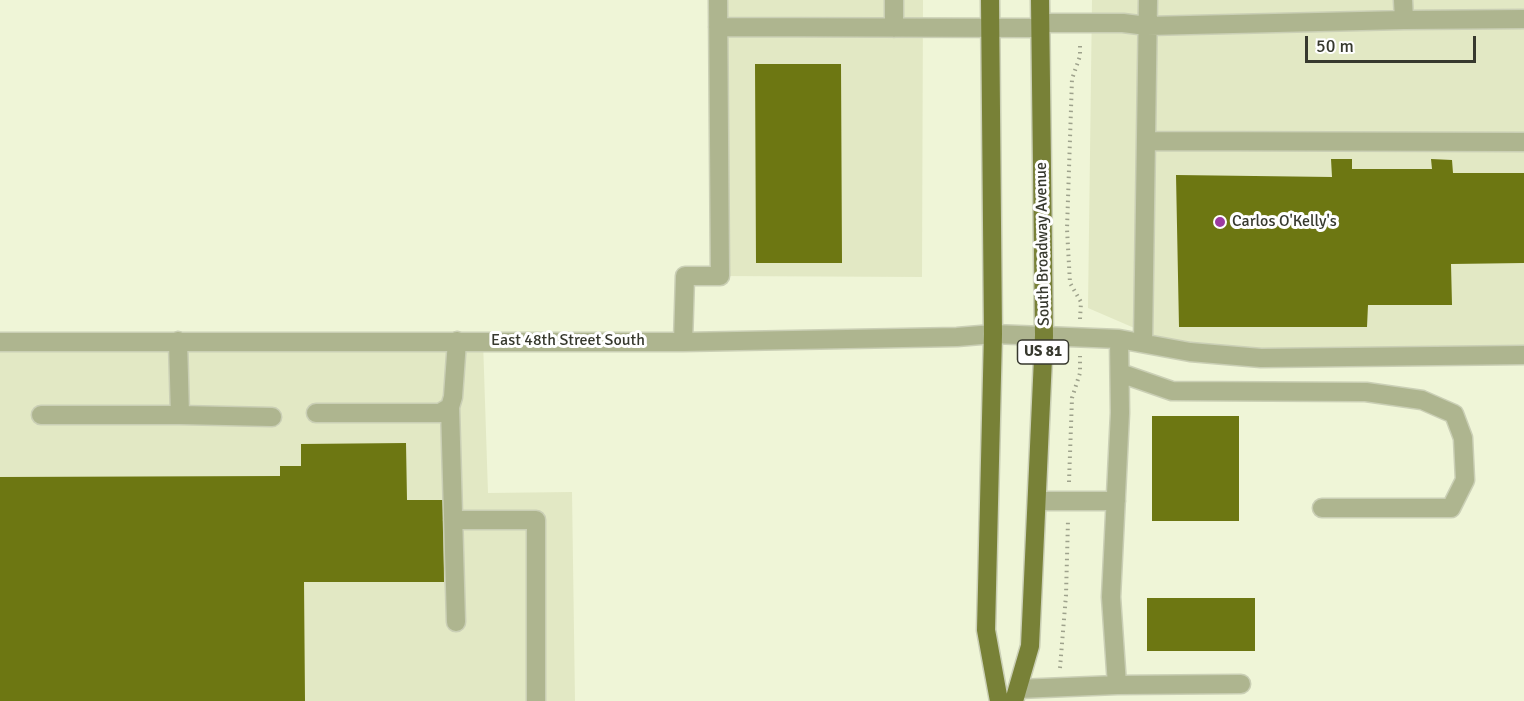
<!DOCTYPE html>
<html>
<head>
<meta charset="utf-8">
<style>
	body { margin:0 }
	#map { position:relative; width:1524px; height:701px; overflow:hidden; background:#eff5d7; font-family:Signika,sans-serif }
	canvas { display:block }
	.scale { position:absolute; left:1305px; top:36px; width:171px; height:27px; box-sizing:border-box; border:3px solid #37392e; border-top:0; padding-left:8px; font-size:18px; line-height:21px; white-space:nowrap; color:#37392e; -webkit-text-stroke:4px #fff; paint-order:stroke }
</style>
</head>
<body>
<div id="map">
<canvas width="1524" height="701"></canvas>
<div class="scale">50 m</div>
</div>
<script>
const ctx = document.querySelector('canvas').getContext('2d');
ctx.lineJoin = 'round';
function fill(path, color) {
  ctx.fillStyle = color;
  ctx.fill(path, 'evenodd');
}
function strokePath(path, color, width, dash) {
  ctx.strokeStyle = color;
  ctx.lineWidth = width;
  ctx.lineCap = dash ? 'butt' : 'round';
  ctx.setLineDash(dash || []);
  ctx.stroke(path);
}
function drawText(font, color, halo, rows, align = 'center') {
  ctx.font = font + ' Signika,sans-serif';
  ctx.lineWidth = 6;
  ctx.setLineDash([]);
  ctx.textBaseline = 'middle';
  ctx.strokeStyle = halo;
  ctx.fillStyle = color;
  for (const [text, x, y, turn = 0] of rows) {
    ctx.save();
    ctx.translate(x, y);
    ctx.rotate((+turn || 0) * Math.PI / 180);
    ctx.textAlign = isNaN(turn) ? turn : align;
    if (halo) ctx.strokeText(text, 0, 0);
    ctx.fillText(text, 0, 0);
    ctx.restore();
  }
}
const built = new Path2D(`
	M719,0H923L922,277L720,276Z
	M1092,0H1524V351L1190,352L1088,308Z
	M483,341L488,493L572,492L575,701H0V344Z`);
const building = new Path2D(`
	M755,64H841L842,263H756Z
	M1331,159H1352V169H1432L1431,159L1452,160L1453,173H1524V263L1451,264L1452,305H1368L1367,327H1179L1176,175L1332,177Z
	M1152,416H1239V521H1152Z
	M406,443L407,500H443L444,582H304L305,701H0V477L280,476V466H301V444Z
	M1147,598H1255V651H1147Z`);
const path = new Path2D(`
	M1080,319L1081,302L1070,283L1067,229L1072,79L1080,56V43
	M1069,482L1072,398L1080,373V356
	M1060,668L1066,595L1068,520`);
const minor = new Path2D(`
	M1404,20L1524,19
	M1040,23H1123L1147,26L1404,20L1403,0
	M718,27L1040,28
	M894,28V0
	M1146,141L1524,142
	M178,341L180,415L272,417
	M0,342H683L957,337L993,334L1119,339L1190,352L1261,358L1524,355
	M683,342L685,276H720L718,0
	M1143,343L1148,0
	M1120,373L1172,391L1366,392L1422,400L1454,414L1463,438L1465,480L1451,508H1322
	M450,407L456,622
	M316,413H440L450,407L453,397L457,341
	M41,415H180
	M1038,501H1116
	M453,520H536V701
	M1117,685L1111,597L1120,413L1119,339
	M1018,689L1117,685L1241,684`);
const major = new Path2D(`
	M990,0L993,334L986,630L999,701
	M1014,701L1030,646L1044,336L1040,0`);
const markers = [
	[1220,222,6,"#9c3aa1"]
];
const shields = [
	[1043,352,51]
];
const shieldNames = [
	["US 81",1043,352]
];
const poiNames = [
	["Carlos O'Kelly's",1232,222]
];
const streetNames = [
	["South Broadway Avenue",1043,244,-91],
	["East 48th Street South",568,341]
];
fill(built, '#e2e8c4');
fill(building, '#6d7712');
strokePath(minor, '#cacfb5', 21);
strokePath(major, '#cacfb5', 21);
strokePath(path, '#9ea28c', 4, [1.5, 4.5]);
strokePath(minor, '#aeb58f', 18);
strokePath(major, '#788137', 18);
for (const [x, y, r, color] of markers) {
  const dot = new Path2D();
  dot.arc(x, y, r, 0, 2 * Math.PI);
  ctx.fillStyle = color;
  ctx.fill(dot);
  strokePath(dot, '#fff', 2);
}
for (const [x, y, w] of shields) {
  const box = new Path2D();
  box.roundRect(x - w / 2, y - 12, w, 24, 4.5);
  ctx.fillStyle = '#fff';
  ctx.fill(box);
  strokePath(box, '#37392e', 1.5);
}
drawText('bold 15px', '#37392e', null, shieldNames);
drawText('16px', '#37392e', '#fff', poiNames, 'left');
drawText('16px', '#37392e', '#fff', streetNames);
</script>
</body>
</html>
